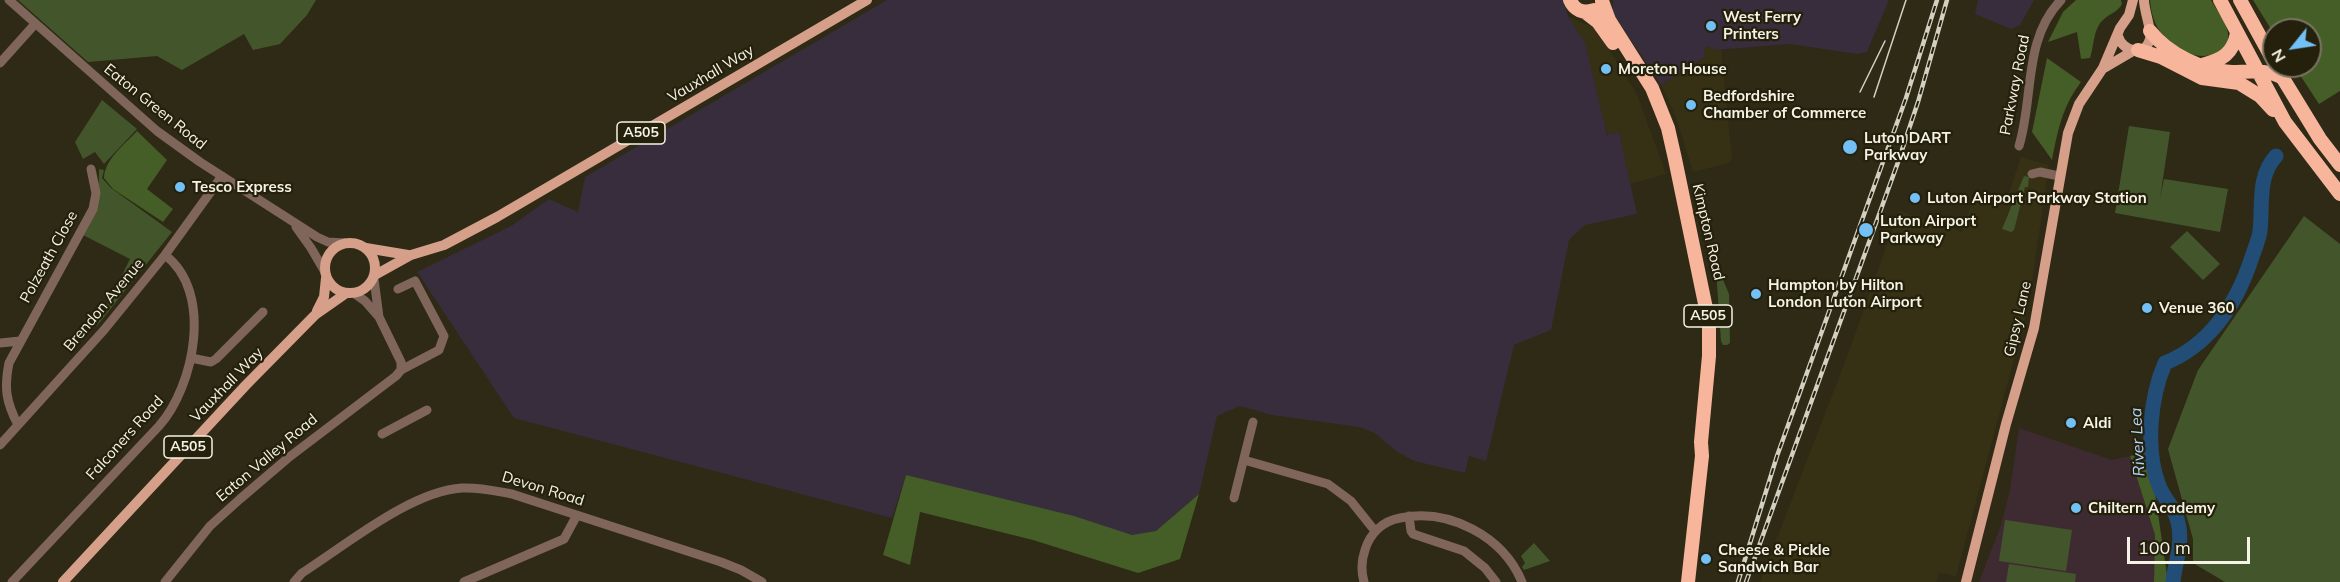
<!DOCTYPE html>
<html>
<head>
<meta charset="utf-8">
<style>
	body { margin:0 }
	#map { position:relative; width:2340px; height:582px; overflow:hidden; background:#2e2a15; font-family:Mulish,sans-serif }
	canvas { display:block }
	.north { position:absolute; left:2262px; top:18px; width:60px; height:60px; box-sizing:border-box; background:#24200b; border:2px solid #787462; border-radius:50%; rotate:240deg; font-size:16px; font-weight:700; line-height:24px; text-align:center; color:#f5f3e5 }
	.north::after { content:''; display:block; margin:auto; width:21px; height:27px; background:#73c0f6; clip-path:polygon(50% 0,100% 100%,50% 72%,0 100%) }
	.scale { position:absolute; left:2127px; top:537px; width:123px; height:27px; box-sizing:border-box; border:3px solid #f5f3e5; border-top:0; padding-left:8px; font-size:18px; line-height:21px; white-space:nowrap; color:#f5f3e5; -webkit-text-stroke:4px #24200b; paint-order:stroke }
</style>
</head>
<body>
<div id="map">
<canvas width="2340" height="582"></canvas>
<div class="north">N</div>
<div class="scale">100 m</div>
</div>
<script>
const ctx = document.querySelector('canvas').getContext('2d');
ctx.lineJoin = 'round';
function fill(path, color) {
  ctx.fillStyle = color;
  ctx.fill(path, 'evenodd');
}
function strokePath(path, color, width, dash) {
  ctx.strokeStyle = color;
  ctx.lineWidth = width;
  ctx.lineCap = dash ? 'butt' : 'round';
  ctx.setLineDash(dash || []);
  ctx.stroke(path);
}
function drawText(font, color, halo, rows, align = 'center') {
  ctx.font = font + ' Mulish,sans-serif';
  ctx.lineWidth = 4.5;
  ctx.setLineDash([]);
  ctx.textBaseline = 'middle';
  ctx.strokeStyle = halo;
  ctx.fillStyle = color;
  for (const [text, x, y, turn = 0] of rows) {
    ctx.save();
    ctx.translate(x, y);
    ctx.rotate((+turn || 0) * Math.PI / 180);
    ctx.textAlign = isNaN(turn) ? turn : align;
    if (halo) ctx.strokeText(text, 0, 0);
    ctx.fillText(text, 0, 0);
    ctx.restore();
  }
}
const built = new Path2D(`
	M1569,17L1595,28L1637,94L1666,174L1630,184L1619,132L1608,135Z
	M1709,46L1715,50L1721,49L1732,160L1725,164L1693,172L1676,117L1661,85L1705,57L1704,49Z
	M2021,157L2049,165L2029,303L1956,576L1939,573L1936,582H1760L1846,359L1899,211L1962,232L1973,198L1984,196L1997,201L2008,196Z`);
const industrial = new Path2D(`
	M887,0H1563L1568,16L1585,43L1607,135L1619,132L1637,214L1585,225L1569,240L1551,330L1514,345L1486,461L1469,456L1465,473L1414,461L1396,451L1375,433L1359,427L1272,415L1240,406L1217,416L1199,494L1156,531L1132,536L906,475L892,518L514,418L417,272L511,226L549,199L578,212L585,177Z
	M1613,0H1889L1867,52L1857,54L1790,44L1715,50L1709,46L1704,49L1705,57L1661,85L1613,13Z
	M1978,0H2034L2020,25L2011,29L1975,14Z`);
const education = new Path2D(`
	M2019,428L2112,460L2130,456L2155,535L2154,582H1979L2001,525L2010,490Z`);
const green = new Path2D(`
	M18,0H316L307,15L280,44L253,50L244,34L182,70L157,56L88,62Z
	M102,100L137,129L104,164L95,152L83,159L75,142Z
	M2129,126L2170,132L2160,198L2164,179L2228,189L2220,232L2115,213Z
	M99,169L104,170L102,178L111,188L172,232L96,327L130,259L83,235C97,214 99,194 99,169Z
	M2024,176L2029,177L2028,187H2025L2014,230L2011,232L2002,229Z
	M2304,216L2340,244V582H2225L2193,563V539L2168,449L2198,370Z
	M2187,231L2220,264L2203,280L2170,247Z
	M1718,268L1729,294L1730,343L1727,345H1723L1721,341L1716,270Z
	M2005,520L2072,530L2066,571L1999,561Z
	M1534,543L1550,561L1524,570L1522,567L1525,563L1521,556Z
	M2009,564L2076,574L2075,582H2006Z`);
const forest = new Path2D(`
	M2076,0H2121L2122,4C2117,13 2110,13 2103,20C2093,29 2094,47 2090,58L2081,59L2077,32L2048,42L2063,12Z
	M2150,0H2211C2216,9 2224,19 2227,29C2239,70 2154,67 2150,0Z
	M2253,0H2340V91L2319,104L2294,66H2310V30H2274V34Z
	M2047,58L2081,82C2062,107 2058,130 2052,160L2032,132Z
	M137,131L167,160L147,189L173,209L163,222L113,189L104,178C105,159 124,145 137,131Z
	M2149,452L2168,582H2154L2155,535L2130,456Z
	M906,475L1074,516L1132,535L1156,531L1199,494L1180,559L1138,573L1033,540L920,512L910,565L883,555Z`);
const river = new Path2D(`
	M2173,582C2175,563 2182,547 2179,527C2176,507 2165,502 2159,486C2145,450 2150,398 2165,363C2212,344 2237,303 2252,257C2255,248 2259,239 2260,231C2263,204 2257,177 2276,156`);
const minor = new Path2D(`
	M9,0L157,131L200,162L317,237L328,242L345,243
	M0,63L35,24
	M2019,146C2034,97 2023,39 2061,0
	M2032,174L2040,172L2059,176
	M296,227L311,248L325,272
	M374,279L379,317L401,362V370
	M355,294L365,301L379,317
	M0,343L20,341
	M191,358L211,362L216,359L263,312
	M18,425C6,402 4,388 9,363L93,209L96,193L91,169
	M382,434L427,410
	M0,445L104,330L165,255L222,176
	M1244,460L1328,484L1351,501L1375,531
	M1234,498L1253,422
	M1409,516L1411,531L1413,534L1464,551L1485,568L1496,582
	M12,582L159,426C194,387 214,292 165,255
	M165,582L210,526L240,499L288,458L396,376L401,370L439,350L444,336L415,281L398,289
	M294,582L302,573C346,545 411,491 462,488C480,487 495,491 512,494L721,562L741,570L762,582
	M464,582L564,539L577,515
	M1364,582C1361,571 1361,561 1365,550C1370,533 1383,521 1400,518C1449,508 1503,536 1522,582`);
const major = new Path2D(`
	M2118,36C2122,51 2145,58 2150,39C2152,30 2144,11 2144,0
	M2104,68L2133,51
	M325 268a25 25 0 1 1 50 0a25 25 0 1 1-50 0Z
	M366,248L408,255
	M375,275L411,255L444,245L497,217L867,0
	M317,311L324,297L326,278
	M63,582L246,385L315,315L345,294
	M1966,582L2006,424L2034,328L2068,133L2079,104L2103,68L2120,28L2129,15L2133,0`);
const highway = new Path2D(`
	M1570,0C1574,10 1583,14 1594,10
	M2220,0L2285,122L2340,194
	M2240,0L2274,62
	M1602,1L1609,20L1652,88L1668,128L1675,159L1709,323V356L1701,442L1702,456L1688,582
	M1585,12L1598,22L1613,43
	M2150,31C2168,54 2203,71 2232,72C2248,72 2269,69 2283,78
	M2138,50L2161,57L2202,78L2239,83L2260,96L2273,110
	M2202,65C2222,60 2233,54 2237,33
	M2279,72L2320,139L2340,165`);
const tram = new Path2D(`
	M1860,92L1885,41
	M1874,97L1906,0`);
const rail = new Path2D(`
	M1738,582L1777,456L1906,98L1937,0
	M1746,582L1897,165L1918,102L1947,0`);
const markers = [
	[1711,26,6,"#73c0f6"],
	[1606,69,6,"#73c0f6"],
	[1691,105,6,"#73c0f6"],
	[1850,147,8,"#73c0f6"],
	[180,187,6,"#73c0f6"],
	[1915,198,6,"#73c0f6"],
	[1866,230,8,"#73c0f6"],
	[1756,294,6,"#73c0f6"],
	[2147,308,6,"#73c0f6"],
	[2071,423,6,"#73c0f6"],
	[2076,508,6,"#73c0f6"],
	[1706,559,6,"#73c0f6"]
];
const shields = [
	[641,133,48],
	[1708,316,48],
	[188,447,48]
];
const shieldNames = [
	["A505",641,133],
	["A505",1708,316],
	["A505",188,447]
];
const poiNames = [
	["West Ferry",1723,17],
	["Printers",1723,34],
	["Moreton House",1618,69],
	["Bedfordshire",1703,96],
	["Chamber of Commerce",1703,113],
	["Luton DART",1864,138],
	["Parkway",1864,155],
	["Tesco Express",192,187],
	["Luton Airport Parkway Station",1927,198],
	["Luton Airport",1880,221],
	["Parkway",1880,238],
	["Hampton by Hilton",1768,285],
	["London Luton Airport",1768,302],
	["Venue 360",2159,308],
	["Aldi",2083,423],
	["Chiltern Academy",2088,508],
	["Cheese & Pickle",1718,550],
	["Sandwich Bar",1718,567]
];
const streetNames = [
	["Vauxhall Way",711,74,-31],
	["Parkway Road",2015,85,-79],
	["Eaton Green Road",155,107,39],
	["Kimpton Road",1708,232,77],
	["Polzeath Close",49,257,-61],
	["Brendon Avenue",104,305,-50],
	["Gipsy Lane",2018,319,-77],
	["Vauxhall Way",227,385,-46],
	["Falconers Road",125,438,-48],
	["Eaton Valley Road",267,458,-40],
	["Devon Road",543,489,17]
];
const waterNames = [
	["River Lea",2138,442,-93]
];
fill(built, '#363014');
fill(industrial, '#372d3c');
fill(education, '#3e2b32');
fill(green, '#43562b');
fill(forest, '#455d27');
strokePath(river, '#214d76', 15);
strokePath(minor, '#7f655a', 9);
strokePath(major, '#d59f89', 10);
strokePath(highway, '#f7b59b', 14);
strokePath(tram, '#d2d0c1', 1.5);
strokePath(rail, '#d2d0c1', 4.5);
strokePath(rail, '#24200b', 2, [7]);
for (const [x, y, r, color] of markers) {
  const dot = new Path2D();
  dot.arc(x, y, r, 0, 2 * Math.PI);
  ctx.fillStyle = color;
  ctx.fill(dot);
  strokePath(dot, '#24200b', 2);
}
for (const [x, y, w] of shields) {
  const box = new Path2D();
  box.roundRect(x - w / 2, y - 11, w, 22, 4.5);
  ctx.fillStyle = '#24200b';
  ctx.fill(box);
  strokePath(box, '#f5f3e5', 1.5);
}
drawText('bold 14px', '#f5f3e5', null, shieldNames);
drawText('bold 15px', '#f5f3e5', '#24200b', poiNames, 'left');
drawText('15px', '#f5f3e5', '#24200b', streetNames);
drawText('italic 16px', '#b0d6fe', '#24200b', waterNames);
</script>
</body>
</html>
